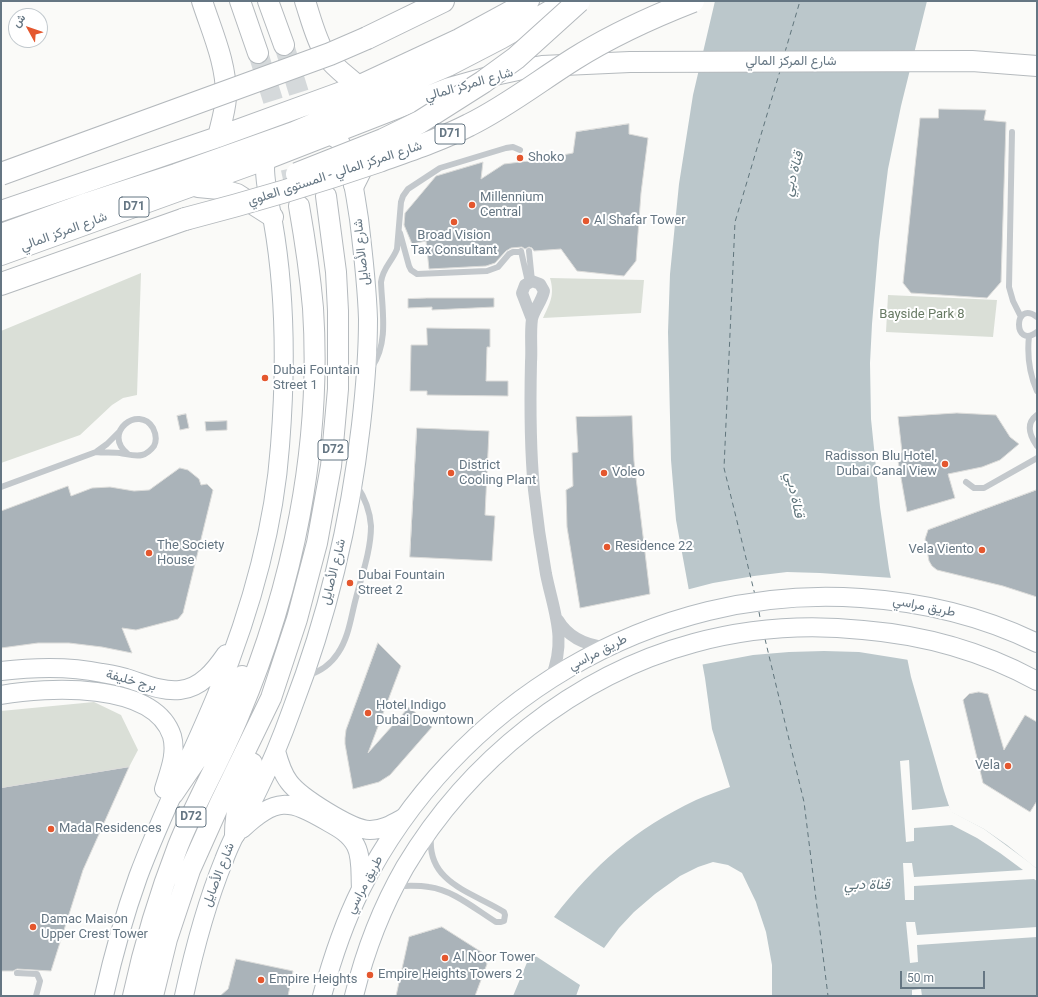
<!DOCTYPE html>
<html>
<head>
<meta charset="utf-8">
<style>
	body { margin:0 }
	#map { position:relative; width:1038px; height:997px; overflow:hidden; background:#fafaf8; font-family:Roboto,Vazirmatn,sans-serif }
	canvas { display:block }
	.frame { position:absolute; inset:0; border:2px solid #657683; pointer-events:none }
	.north { position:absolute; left:8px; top:8px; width:40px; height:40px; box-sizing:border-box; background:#fff; border:1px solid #c1c8cd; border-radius:50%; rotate:310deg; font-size:11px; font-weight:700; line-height:16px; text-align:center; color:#657683 }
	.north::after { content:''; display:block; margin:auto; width:14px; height:18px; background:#e4572e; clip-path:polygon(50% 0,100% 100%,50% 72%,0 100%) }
	.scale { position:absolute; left:900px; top:971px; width:85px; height:18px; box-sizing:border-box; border:2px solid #657683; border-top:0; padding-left:5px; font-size:12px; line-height:14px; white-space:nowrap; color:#657683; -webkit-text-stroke:3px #fff; paint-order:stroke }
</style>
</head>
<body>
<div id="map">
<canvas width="1038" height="997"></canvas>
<div class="frame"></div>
<div class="north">ش</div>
<div class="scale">50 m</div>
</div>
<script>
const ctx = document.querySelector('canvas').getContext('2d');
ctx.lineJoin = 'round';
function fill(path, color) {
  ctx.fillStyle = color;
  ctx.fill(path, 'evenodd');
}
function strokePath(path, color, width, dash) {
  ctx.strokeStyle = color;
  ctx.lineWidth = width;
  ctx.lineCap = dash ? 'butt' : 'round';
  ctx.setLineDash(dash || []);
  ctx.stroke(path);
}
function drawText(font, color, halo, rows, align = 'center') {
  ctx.font = font + ' Roboto,Vazirmatn,sans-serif';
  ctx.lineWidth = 4;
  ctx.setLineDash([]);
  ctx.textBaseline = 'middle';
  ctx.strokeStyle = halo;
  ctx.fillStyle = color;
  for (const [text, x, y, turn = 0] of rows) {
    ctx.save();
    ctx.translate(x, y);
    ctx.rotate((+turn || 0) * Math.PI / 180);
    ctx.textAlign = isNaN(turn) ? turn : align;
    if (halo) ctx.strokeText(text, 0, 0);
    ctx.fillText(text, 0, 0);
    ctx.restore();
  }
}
const green = new Path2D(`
	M141,273L137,395L123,398L112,405L80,435L1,463V331Z
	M550,278L644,280L641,313L543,318C550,303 555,295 550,278Z
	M888,295L997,300L993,337L886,332Z
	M94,702L121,715L138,750L129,767L1,788V711Z`);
const water = new Path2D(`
	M715,1H927L901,106L888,169L879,241L872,324L870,363L871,419L880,507L889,569L911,677L944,791L951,812L984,829L1007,845L1037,869V996H772V965L766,932L756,902L742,873L728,865L713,862L698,867L680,876L655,894L634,912L619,928L604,948L554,917C595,864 635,829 696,800C707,795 719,791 730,787L712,729L705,678L676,520L671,460L668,332L670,274L679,184L693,95Z
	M531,953L580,985L576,996H513Z`);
const pier = new Path2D(`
	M787,572L820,573L893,578L909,660L859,652L824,651L789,652L753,655L700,665L686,590L713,583L754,576Z
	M909,760L912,810L949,806L952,812L984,829L1030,863L1037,869V881L1034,879L914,886V900H905L903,863H912L914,877L1023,870L1000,853L977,838L952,825L914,828V841L906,842L900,761Z
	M906,922H915L917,935L1037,927V937L917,945L918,962L910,963Z
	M921,989L922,996H912V990Z`);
const ferry = new Path2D(`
	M785,52L800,1
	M755,595L724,468L735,222L780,71
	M759,612L761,623
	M765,639L804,802L828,996`);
const building = new Path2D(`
	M939,109L986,110L984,120L1006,122L1001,282L987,298L911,293L903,283L920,118H938Z
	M629,124V134L648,138L641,193L636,261L624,276L577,271L561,249L534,251L532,248L529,247L525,249L522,247L511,248L506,251L495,263L486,266L429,269L426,241L412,244L404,225L405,213L436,176L483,162L481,179L504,164L537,160L573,153L576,132Z
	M427,298H494V307L432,310V307L408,308V299Z
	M427,328L490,329V347H487L486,381H508V396L427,395V391H410L411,345H427Z
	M957,413L996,415L1010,437L1019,444L1000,460L982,467L948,474L955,498L907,512L897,455L902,452L898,417Z
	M186,414L189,428L180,430L177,416Z
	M632,416L634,461L650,594L580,608L567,527L566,490L573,486L572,453L578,452L576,417Z
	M227,421V430L206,431L205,422Z
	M417,428L489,431L485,515L495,516L492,561L410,557Z
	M180,468L188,470L199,479L201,485L207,484L213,490L183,613L178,619L136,630L122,628L132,653L102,647L69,643H38L1,648V511L68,486L71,496L92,488L110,487L134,491L149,490Z
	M1037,490V597L1003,586L937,570L932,566L929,561L925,539L928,530Z
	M378,643L401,666L368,753L409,707L432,727L390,775L379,782L353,789L345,744V738L346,730Z
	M979,692L988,694L1004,750L1025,715L1037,722V801L1030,812L983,783L963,700L969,694Z
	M129,767L83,870L51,971L17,969L13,971H1V788Z
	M442,927L483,953L487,964L475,996H396L409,937Z
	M236,959L293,971L288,996H220L228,989Z`);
const primaryTunnel = new Path2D(`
	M284,45L307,119L322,180
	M258,53L282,129L296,192`);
const lane = new Path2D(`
	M1012,132L1009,287L1013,301L1021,317
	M400,233L409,266L411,270L417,274L487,271L498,267L509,254L513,252H521
	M521,251L528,282
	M529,251L532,281
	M1037,317C1013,299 1013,350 1037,332
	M1029,336C1027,355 1029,373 1037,391
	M372,367C389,342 382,310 381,282C383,267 392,262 397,249L401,202L403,196L408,189L440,168L506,148L513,147L520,150
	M1037,415C1025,424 1030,436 1037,446
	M96,452C104,453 112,452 120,453C127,454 135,457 142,455C146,454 151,450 154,446C157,440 156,434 153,428C139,404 101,433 128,454
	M966,482L974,488H984L1037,458
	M1,487L96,452L107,444L119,432
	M307,676C319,672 331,664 338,653C349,637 351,616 356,598C362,575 371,550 371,526C370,511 365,498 357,486
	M397,886C407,886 418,885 429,887C453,890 475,909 496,922H501L504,921L505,915L504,912C472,892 427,883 431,837
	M17,973L37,974L40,981L36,996`);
const street = new Path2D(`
	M532,319L522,293L525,285L532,281L540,284L544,291C542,301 534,310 532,319C530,333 532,348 531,362C530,405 530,447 534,490C537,518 541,546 546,574C554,613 567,639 551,678
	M558,620C568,637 586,645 605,647`);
const secondary = new Path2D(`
	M1,671C35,667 69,666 102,673C110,674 118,676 126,678C143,683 161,692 180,690C201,688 215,670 226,654
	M1,695C46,687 154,681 172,736C177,754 169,772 164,789
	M276,751C279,762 282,773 289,782C300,797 352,830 370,830C383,830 394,823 405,817
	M242,829C276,797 289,799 328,822C339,828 350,834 356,846C362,858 360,875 361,888
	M104,996C113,956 124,916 138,877C161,815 192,755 217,694C249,615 274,532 280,446C286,371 286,296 273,222C271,207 262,174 266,160C268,156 271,153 274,149
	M184,996C194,950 206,904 224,860C233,835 247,813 258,790C271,764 282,737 292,709C327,618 350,522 361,425C365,390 368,355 368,319C367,286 363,252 359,219C356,201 350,151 338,140C332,135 324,133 317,132
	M322,996C332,959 344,923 361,889C455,703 653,583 861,598C922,602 982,616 1037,643
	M354,996C365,951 382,907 405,867C468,761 575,675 694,643C749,628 806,624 863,630C923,635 984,652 1037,681`);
const primary = new Path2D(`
	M202,1C212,32 227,64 226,98C225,111 221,124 218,137
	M240,1L258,53
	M268,1L284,45
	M305,1C311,19 316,40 326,56C335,68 347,76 358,86
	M354,185L368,157
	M198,187L219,189L237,194L273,217
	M1,211L218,137L358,86L459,39L529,1
	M1,234L87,203L176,174L294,132L448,66L502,38L567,1
	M1,255L267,159L449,88L495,75L518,70L542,66L630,62L972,61L1037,66
	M173,794L203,750L217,726L242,676
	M235,834C235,809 243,787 252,763
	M133,996C144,945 159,895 178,846C196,801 221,759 239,715C293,587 322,447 313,308C310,274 305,240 299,206
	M153,996L167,939L190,870L220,803L271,698L297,619L317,543L331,466L338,389V311L336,272L326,196`);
const highway = new Path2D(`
	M367,38L443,1
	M1,284L185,219`);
const highwayBridge = new Path2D(`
	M1,174L330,54L367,38
	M297,174L383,140L420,122L483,82L516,58L579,1
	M185,219C251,202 315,183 379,161C410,150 440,140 469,125C506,107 539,81 574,59C612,35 652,17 693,1`);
const markers = [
	[520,158,4,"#e4572e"],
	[472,205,4,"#e4572e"],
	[586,221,4,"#e4572e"],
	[454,222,4,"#e4572e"],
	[265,378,4,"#e4572e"],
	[945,464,4,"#e4572e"],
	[451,473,4,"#e4572e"],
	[604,473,4,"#e4572e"],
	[607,547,4,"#e4572e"],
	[982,550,4,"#e4572e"],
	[149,553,4,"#e4572e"],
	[350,583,4,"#e4572e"],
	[368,713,4,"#e4572e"],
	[1008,766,4,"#e4572e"],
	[51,829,4,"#e4572e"],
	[33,927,4,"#e4572e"],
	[445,958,4,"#e4572e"],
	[370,975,4,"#e4572e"],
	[261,980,4,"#e4572e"]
];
const shields = [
	[450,134,30],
	[134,207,30],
	[333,450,30],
	[191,817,30]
];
const shieldNames = [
	["D71",450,134],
	["D71",134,207],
	["D72",333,450],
	["D72",191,817]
];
const streetNames = [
	["شارع المركز المالي",791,62],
	["شارع المركز المالي",469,85,-16],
	["شارع المركز المالي - المستوى العلوي",335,174,-18],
	["شارع المركز المالي",64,232,-20],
	["شارع الأصايل",362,252,-96],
	["شارع الأصايل",334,572,-76],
	["طريق مراسي",924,607,11],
	["طريق مراسي",598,653,-27],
	["برج خليفة",131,681,15],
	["شارع الأصايل",219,875,-69],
	["طريق مراسي",365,885,-62]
];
const poiNames = [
	["Shoko",528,158],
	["Millennium",480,198],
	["Central",480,213],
	["Al Shafar Tower",594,221],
	["Broad Vision",454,236,"center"],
	["Tax Consultant",454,251,"center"],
	["Dubai Fountain",273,371],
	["Street 1",273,386],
	["Radisson Blu Hotel,",937,457,"right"],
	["Dubai Canal View",937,472,"right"],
	["District",459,466],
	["Cooling Plant",459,481],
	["Voleo",612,473],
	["The Society",157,546],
	["House",157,561],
	["Residence 22",615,547],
	["Vela Viento",974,550,"right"],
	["Dubai Fountain",358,576],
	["Street 2",358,591],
	["Hotel Indigo",376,706],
	["Dubai Downtown",376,721],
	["Vela",1000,766,"right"],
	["Mada Residences",59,829],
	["Damac Maison",41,920],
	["Upper Crest Tower",41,935],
	["Al Noor Tower",453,958],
	["Empire Heights Towers 2",378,975],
	["Empire Heights",269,980]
];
const parkNames = [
	["Bayside Park 8",922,315]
];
const waterNames = [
	["قناة دبي",794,174,-75],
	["قناة دبي",794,495,78],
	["قناة دبي",867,885]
];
fill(green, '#dadfd7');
fill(water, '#bbc7cb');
fill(pier, '#fafaf8');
strokePath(ferry, '#60757c', 1, [5, 4]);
fill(building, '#aab3b9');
strokePath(building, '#dcdcda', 1);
strokePath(primaryTunnel, '#d5d9db', 20, [20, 10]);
strokePath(secondary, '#b3babf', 20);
strokePath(primary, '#b5babe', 22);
strokePath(highway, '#b4b9bd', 24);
strokePath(lane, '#c3c8cc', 6);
strokePath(street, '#c3c8cc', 12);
strokePath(secondary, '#fff', 18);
strokePath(primary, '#fff', 20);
strokePath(highway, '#fff', 22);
strokePath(highwayBridge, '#b4b9bd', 24, []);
strokePath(highwayBridge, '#fff', 22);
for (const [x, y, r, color] of markers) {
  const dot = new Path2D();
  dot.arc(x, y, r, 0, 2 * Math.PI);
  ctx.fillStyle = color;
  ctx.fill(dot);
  strokePath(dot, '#fff', 1.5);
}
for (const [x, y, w] of shields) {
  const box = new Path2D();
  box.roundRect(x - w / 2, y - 10, w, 20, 3);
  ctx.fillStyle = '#fff';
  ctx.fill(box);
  strokePath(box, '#657683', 1);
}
drawText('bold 12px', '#657683', null, shieldNames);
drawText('13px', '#657683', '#fff', streetNames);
drawText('13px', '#657683', '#fff', poiNames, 'left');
drawText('13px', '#687a64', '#fff', parkNames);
drawText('italic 14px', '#60757c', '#fff', waterNames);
</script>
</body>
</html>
